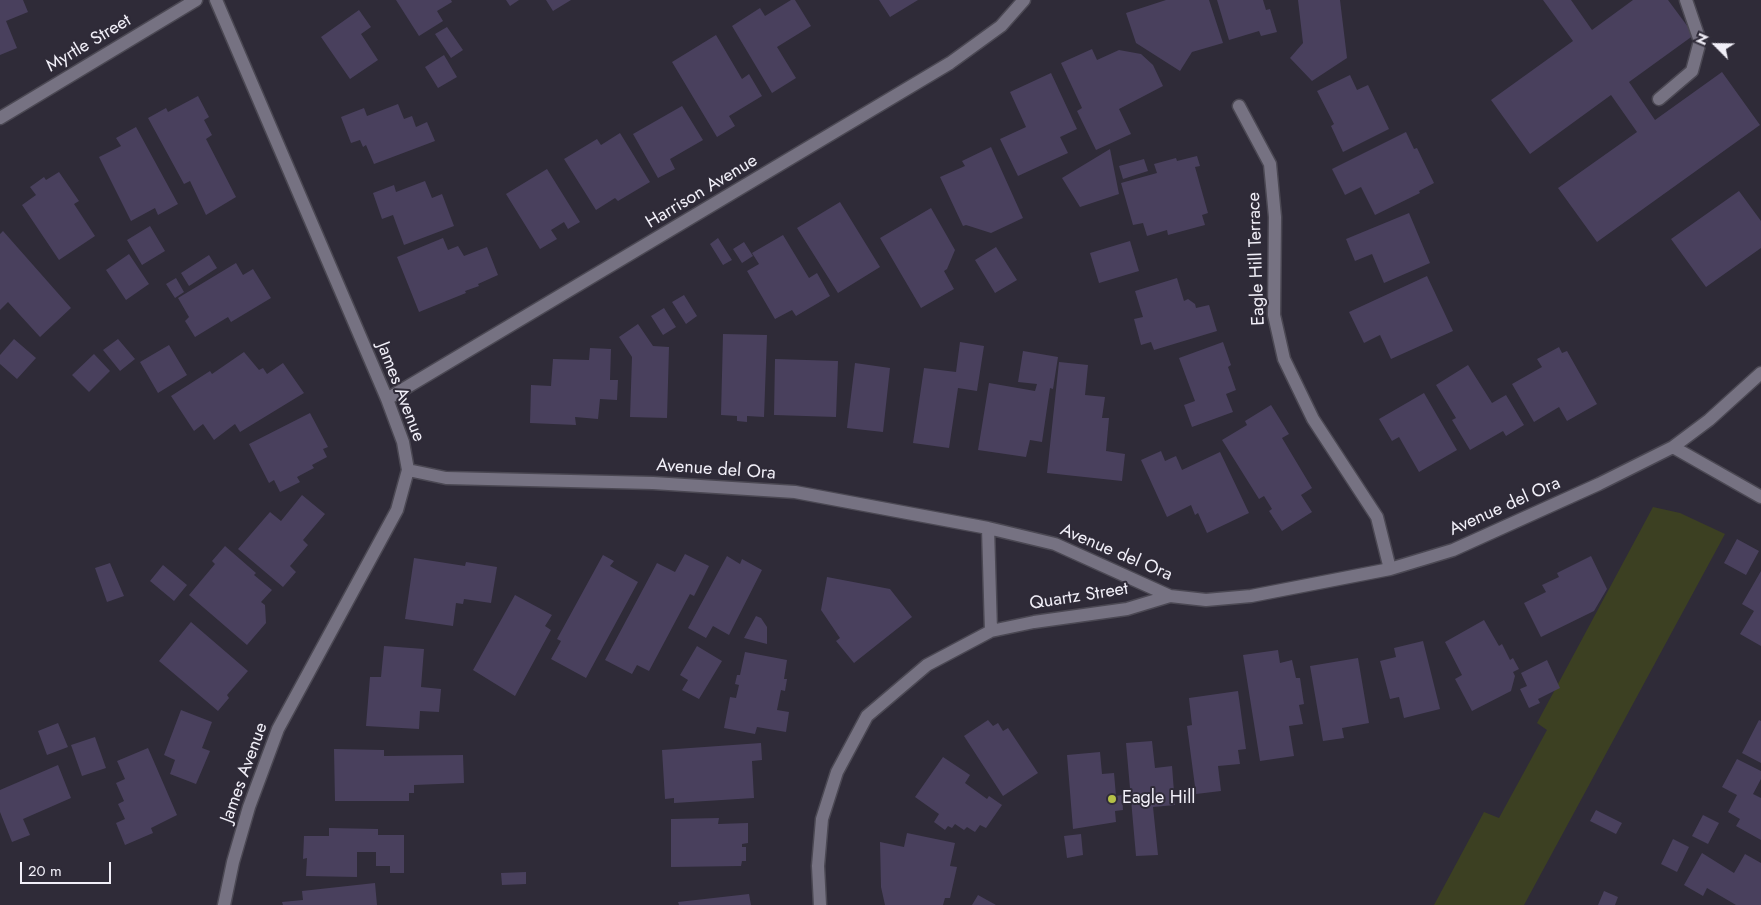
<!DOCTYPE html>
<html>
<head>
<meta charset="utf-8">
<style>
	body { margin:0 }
	#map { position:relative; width:1761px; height:905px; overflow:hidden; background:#2f2b38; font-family:Jost,sans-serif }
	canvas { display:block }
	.north { position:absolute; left:1691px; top:20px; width:50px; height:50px; -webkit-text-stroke:4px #2f2b38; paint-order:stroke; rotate:293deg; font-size:14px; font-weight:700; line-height:20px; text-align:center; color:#f1eff8 }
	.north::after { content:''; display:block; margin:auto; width:18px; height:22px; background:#f1eff8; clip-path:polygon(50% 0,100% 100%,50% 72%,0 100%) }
	.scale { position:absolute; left:20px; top:862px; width:91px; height:22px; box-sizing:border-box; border:2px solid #f1eff8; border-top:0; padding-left:6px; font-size:15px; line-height:18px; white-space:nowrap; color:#f1eff8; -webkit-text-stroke:4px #2f2b38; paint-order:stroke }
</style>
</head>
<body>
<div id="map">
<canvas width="1761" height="905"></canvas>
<div class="north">N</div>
<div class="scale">20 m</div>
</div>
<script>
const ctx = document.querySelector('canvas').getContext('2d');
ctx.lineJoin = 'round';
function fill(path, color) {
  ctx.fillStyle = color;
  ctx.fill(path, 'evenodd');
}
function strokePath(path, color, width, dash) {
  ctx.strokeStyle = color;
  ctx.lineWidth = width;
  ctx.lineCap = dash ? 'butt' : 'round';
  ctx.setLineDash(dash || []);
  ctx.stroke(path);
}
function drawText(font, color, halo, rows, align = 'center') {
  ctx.font = font + ' Jost,sans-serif';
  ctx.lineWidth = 4;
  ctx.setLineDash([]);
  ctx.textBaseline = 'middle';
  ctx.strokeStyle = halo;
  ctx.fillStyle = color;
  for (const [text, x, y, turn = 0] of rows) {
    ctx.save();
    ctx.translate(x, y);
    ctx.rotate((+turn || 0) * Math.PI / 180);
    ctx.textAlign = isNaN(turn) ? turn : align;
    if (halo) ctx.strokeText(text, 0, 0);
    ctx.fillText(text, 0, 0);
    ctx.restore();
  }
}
const green = new Path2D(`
	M1653,507L1680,513L1725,534L1524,905H1434L1484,812L1499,818L1547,730L1537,723Z`);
const building = new Path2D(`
	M0,0H23L28,12L6,21L17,48L0,55Z
	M396,0H451L452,2L437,11L443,21L419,36Z
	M506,0H519L510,6Z
	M546,0H571L553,11Z
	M791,0H795L811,26L777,47L796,78L772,93L732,26L760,8L765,16Z
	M879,0H918L890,17Z
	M1166,0H1209L1223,43L1192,52L1180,71L1136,43L1126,13Z
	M1217,0H1263L1266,10L1270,9L1277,32L1261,36L1259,31L1229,40Z
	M1298,0H1340L1347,58L1312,81L1290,58L1303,43Z
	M1543,0H1571L1592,30L1633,0H1668L1694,35L1629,82L1655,120L1722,72L1760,125L1597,242L1558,188L1637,132L1611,95L1530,154L1491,100L1573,41Z
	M359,10L371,27L361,34L378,60L350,79L321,37Z
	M447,27L463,50L451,58L435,34Z
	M716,35L742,79L749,74L762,96L729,116L735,126L717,137L672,62Z
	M1092,49L1097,60L1119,50L1141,54L1153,65L1163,86L1119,109L1131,134L1096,150L1077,111L1082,108L1061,63Z
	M444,55L457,77L438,88L425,67Z
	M1051,73L1077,129L1060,137L1068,153L1018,176L1000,139L1026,127L1010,92Z
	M1350,75L1357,90L1368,85L1389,129L1343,152L1331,126L1334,124L1317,91Z
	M198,96L209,117L204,120L212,135L206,139L236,197L206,215L190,181L184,184L148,118L166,108L168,112Z
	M398,104L404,119L412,116L416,127L427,122L435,141L374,164L366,145L363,147L360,140L351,143L341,117L364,108L367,116Z
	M682,106L703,140L670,159L675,169L658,178L633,134Z
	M136,127L178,204L158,215L155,208L131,221L99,157L121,146L116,138Z
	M1406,132L1414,149L1417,148L1434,183L1419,191L1420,193L1375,215L1361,187L1345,195L1332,169Z
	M620,133L650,182L618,201L615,198L596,210L564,159L597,139L601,145Z
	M991,147L1023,218L991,233L966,225L963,226L940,177L965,166L962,161Z
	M1110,149L1119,194L1080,207L1062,178Z
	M1197,156L1200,166L1195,167L1208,213L1202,215L1205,225L1168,235L1167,230L1147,236L1143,223L1133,225L1121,183L1157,173L1154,164L1176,158L1177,161Z
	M1144,159L1148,171L1123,179L1119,166Z
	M547,169L580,222L568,229L564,222L551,230L557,239L540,249L506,194Z
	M59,172L79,201L74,204L95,236L59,260L22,205L36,195L30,187L44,177L46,180Z
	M425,181L432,198L442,194L454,226L404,245L393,215L382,219L373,193L394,185L396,192Z
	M1739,191L1761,221V248L1706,287L1671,239Z
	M840,202L880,267L838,293L797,228Z
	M931,208L955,250L947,269L944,271L954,289L921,308L880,238Z
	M1409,213L1430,263L1384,283L1372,254L1355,261L1346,239Z
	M150,226L165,251L142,265L127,240Z
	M3,231L71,308L40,337L8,302L0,310V234Z
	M783,235L809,278L817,273L830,296L796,316L792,310L775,319L747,271L759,264L752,253Z
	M443,238L448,250L458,246L464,256L487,247L498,275L478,284L479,286L465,291L466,293L419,312L397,257Z
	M718,238L732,260L723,265L710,244Z
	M1130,241L1139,271L1099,283L1090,253Z
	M744,242L753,256L742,263L733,249Z
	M996,247L1017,280L995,293L975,260Z
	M129,254L149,284L126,300L106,270Z
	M209,255L217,268L189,286L181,273Z
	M236,263L243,275L253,269L271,298L231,322L228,317L195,337L185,321L189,317L178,298Z
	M1427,276L1453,331L1391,359L1380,335L1364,343L1349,312Z
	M176,278L184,292L175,298L166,284Z
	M1177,278L1184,301L1188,299L1195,304L1196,308L1209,305L1217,331L1154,350L1151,342L1141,345L1134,319L1143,317L1135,291Z
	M684,295L697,316L686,324L672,302Z
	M664,308L676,327L663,335L651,316Z
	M638,324L653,346L669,347L667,418L630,417L632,357L619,337Z
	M723,334L767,335L764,417L747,416V422L737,421V416L721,415Z
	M14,339L36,358L17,379L0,364V355Z
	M118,339L135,359L120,371L103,350Z
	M960,342L984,346L977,391L958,388L949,448L913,443L924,368L956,372Z
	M1223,342L1231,365L1228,367L1236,390L1226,394L1233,412L1192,427L1184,405L1195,401L1179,358Z
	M169,345L187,375L158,393L140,362Z
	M1559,347L1562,353L1567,351L1597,404L1567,421L1559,407L1534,422L1512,384L1542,367L1537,359Z
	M590,348L611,349L610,380H618L617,400L600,399L598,419L575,417L576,425L530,423L531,385L551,386L553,359L589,360Z
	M1023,351L1058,357L1053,389L1050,388L1042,442L1030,440L1026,457L978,450L989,383L1035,391L1037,384L1018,382Z
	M244,352L259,370L263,368L267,374L283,363L304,393L240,432L235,424L214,440L203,424L194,431L171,396L210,371L212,374Z
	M94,354L110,371L89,392L72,375Z
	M775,359L838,361L836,417L774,415Z
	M1059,362L1088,365L1085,395L1105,397L1102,418H1109L1106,451L1125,454L1122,481L1047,473Z
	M855,363L890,368L883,432L847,428Z
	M1468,365L1492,403L1506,395L1524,425L1506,436L1503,431L1470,450L1452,420L1456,418L1436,385Z
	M1424,393L1457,450L1419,472L1399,437L1392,441L1379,419Z
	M1271,405L1289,434L1282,438L1312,488L1301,495L1312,512L1282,531L1269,511L1272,509L1264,496L1259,499L1222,440L1247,425L1245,421Z
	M310,413L328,447L323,449L327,457L312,465L314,468L297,477L300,482L280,492L274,480L269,483L249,444Z
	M1161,451L1165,461L1176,456L1182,470L1220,452L1249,513L1207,533L1198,513L1195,515L1191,505L1167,517L1141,460Z
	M302,495L325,514L303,540L308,545L290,566L296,572L283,587L238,549L270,512L281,521Z
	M1737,539L1759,551L1746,575L1724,563Z
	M225,546L256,573L254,575L272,590L261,602L265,605L266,623L247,645L189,595L215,564L212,561Z
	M685,554L709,566L694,596L690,594L649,671L637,665L632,674L605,660L657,563L675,572Z
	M603,555L614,561L610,566L638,582L586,678L551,659L561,641L557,639Z
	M727,556L740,564L742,559L762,570L729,635L713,626L706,638L688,628Z
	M1591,556L1607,589L1594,611L1541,637L1524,603L1546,592L1542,585L1559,577L1557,573Z
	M414,558L465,566L466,562L497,567L491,603L464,599L463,604L456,603L453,626L405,619Z
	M110,563L124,596L107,602L95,568Z
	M163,565L187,585L174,601L150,581Z
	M1761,571V646L1740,634L1754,611L1742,604Z
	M827,577L890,589L912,617L854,663L836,641L840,638L821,610Z
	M515,595L552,615L545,626L551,630L515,696L473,670Z
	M756,616L761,618L767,627V644L744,638Z
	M1484,620L1499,646L1502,644L1510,660L1513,658L1519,669L1513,672L1515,676L1511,691L1472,711L1455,679L1462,675L1445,642Z
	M191,622L248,671L227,695L229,698L218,711L159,661Z
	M1423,641L1440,709L1404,718L1399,697L1390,699L1380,661L1396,657L1394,648Z
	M384,646L424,649L421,687L441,689L439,712L420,711L419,729L366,726L370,677H381Z
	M697,646L722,661L699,699L682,690L688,680L680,675Z
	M1278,650L1280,663L1292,660L1296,678H1300L1304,704L1299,705L1303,724L1289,726L1294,756L1260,761L1243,655Z
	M745,652L787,660L784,679H787L785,691L781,690L777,710L789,712L786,732L757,727L755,734L724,728L730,697L736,698L739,685L735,684L737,675H740Z
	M1358,658L1369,723L1342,728L1344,738L1323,741L1310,666Z
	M1547,660L1560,688L1538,699L1540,703L1529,708L1520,689L1527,686L1521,673Z
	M1238,691L1246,749L1238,750L1240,764L1218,766L1221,791L1196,794L1187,726L1192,725L1189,698Z
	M181,710L212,722L202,748L210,751L196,784L170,774L175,760L164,755Z
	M988,720L993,726L998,723L1003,731L1008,728L1038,773L1003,796L964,736Z
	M1759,720L1761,721V763L1742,753Z
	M58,723L68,747L47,755L38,731Z
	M95,737L106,768L82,776L71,745Z
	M1152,741L1155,768L1172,766L1175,805L1153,807L1158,855L1136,856L1126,743Z
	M761,743L762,760L752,761L754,798L674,803V798L665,799L662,750Z
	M148,748L177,815L151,828L153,833L125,845L116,823L125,819L118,804L124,801L116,783L125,779L117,761Z
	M334,749L384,750V756L463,755L464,783L414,785V793H409V801H335Z
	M1100,752L1102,774L1114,773L1116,796L1122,795L1123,810L1115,811L1116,822L1073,829L1067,755Z
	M943,757L970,775L965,783L987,799L989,796L1002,805L986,828L980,825L975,832L967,827L964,830L955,824L952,828L948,826L945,830L934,822L939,814L915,797Z
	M1737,759L1761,771V779L1753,794L1761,798V840L1736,826L1740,819L1728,812L1737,795L1722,787Z
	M58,765L71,798L23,819L30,835L12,842L0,812V790Z
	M1596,810L1622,823L1616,834L1590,821Z
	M1703,815L1719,823L1708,844L1692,836Z
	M719,818L718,824L748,823V843L742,844V847H746V861H742L741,866L671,867V819Z
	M329,828L378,829V835H404V873H390V866H376V852H357V877L306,876L307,858L303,859L304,836H329Z
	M907,833L955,843L950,866L957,867L950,898H945L943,905H885L881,887L880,842L904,847Z
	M1081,834L1083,855L1067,858L1064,836Z
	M1673,839L1689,847L1677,872L1661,864Z
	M1702,853L1734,873L1745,854L1761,863V905H1736L1707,888L1703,896L1684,885Z
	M526,872V884L502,885L501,873Z
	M375,883L377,905H283L282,902L303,900L302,891Z
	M1604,891L1618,897L1615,905H1598Z
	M749,894L751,905H679L678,902Z
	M978,895L996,905H972Z`);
const lane = new Path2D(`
	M1659,99L1692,71L1700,41L1686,0`);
const street = new Path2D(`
	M216,0L387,399L403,442L408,470L397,510L278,729L249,807L233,862L224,905
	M1239,106L1270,164L1275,217L1274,315L1284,359L1313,419L1377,517L1390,569
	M0,118L196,0
	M387,399L950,63L1001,26L1024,0
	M1673,447L1761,497
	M408,470L446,478L653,483L795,492L988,528L1055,544L1170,596L1206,600L1251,596L1390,569L1453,550L1599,484L1673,447L1709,420L1761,373
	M988,528L991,631
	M820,905L818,866L822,819L837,772L867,716L927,665L991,631L1034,622L1127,609L1170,596`);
const markers = [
	[1112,799,5,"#b6c148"]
];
const streetNames = [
	["Myrtle Street",89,44,-31],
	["Harrison Avenue",702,192,-31],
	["Eagle Hill Terrace",1257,259,-92],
	["James Avenue",400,392,69],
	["Avenue del Ora",716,470,4],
	["Avenue del Ora",1505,507,-24],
	["Avenue del Ora",1116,553,23],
	["Quartz Street",1079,597,-9],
	["James Avenue",245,773,-70]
];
const poiNames = [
	["Eagle Hill",1122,799]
];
fill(green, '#3c4022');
fill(building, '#49405d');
strokePath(lane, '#4b4853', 15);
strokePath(street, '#4b4853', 15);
strokePath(lane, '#767282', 12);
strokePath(street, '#767282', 12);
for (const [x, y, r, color] of markers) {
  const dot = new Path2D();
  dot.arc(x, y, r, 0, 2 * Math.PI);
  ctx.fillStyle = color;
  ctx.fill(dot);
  strokePath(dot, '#2f2b38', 2);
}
drawText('18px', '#f1eff8', '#2f2b38', streetNames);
drawText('18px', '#f1eff8', '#2f2b38', poiNames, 'left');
</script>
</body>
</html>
